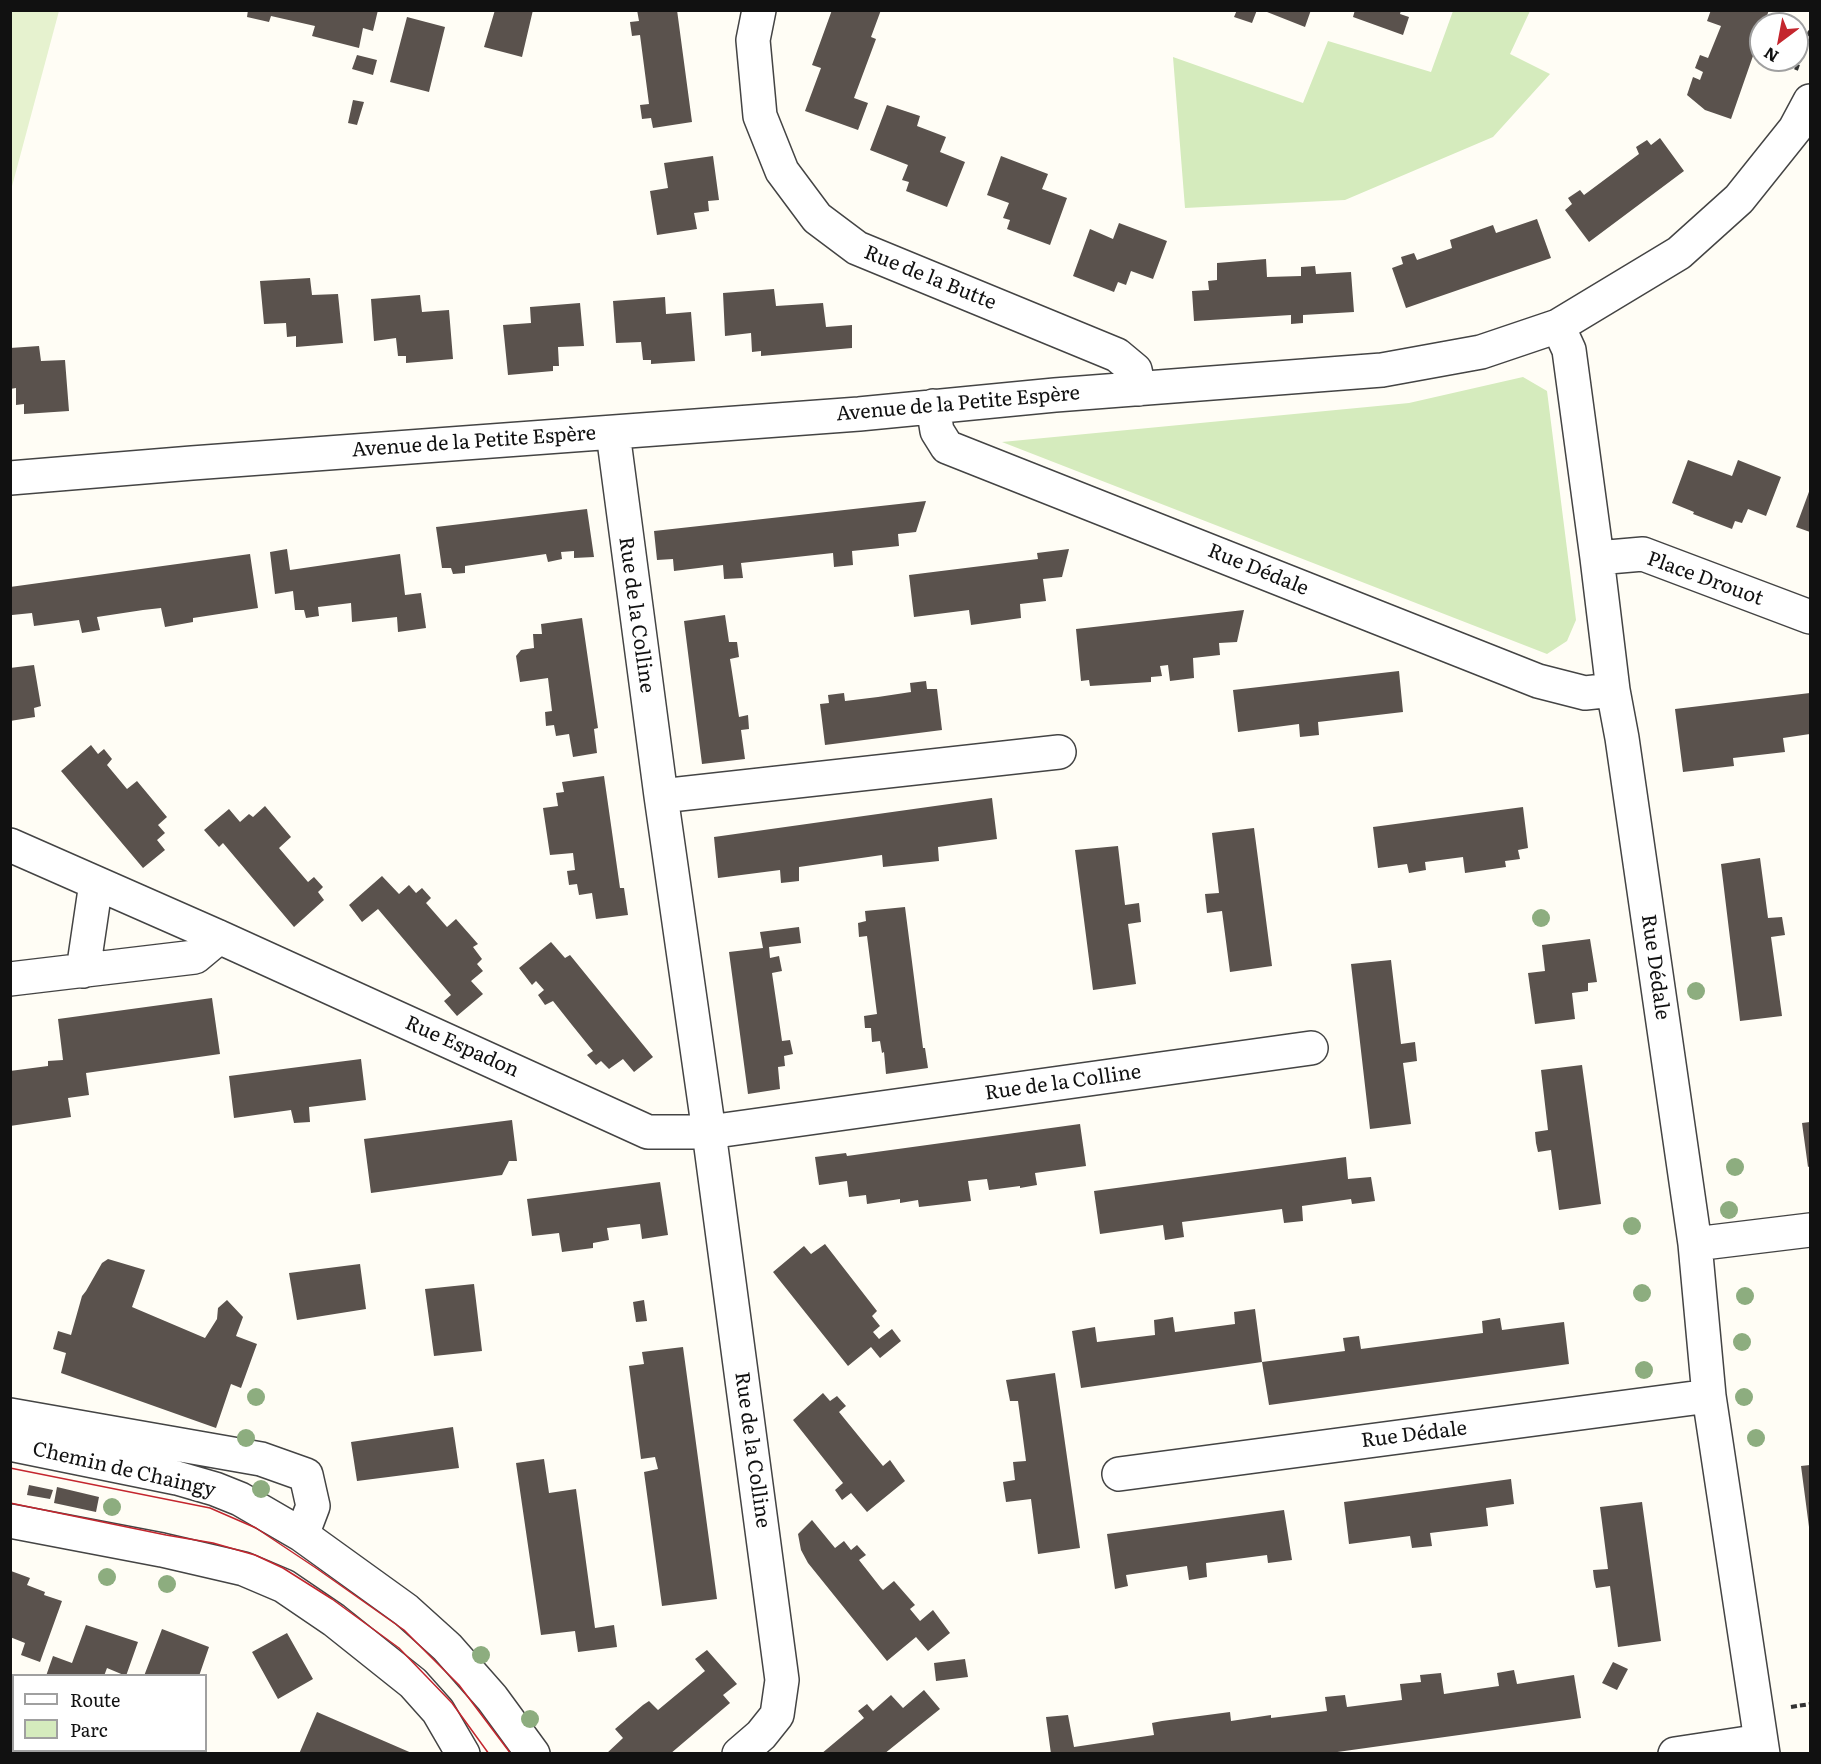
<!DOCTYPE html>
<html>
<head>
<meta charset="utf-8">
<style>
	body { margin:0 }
	#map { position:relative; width:1821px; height:1764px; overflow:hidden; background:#fffdf5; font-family:Literata,serif }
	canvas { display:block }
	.frame { position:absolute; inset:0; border:12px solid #111; pointer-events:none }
	.legend { position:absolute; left:12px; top:1674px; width:195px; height:78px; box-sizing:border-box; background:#fff; border:2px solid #a0a0a0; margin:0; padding:8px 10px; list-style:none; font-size:18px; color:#111 }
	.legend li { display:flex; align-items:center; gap:12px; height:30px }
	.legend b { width:30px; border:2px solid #a0a0a0 }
	.north { position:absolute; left:1749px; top:12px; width:60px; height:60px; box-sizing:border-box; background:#fff; border:2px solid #a0a0a0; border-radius:50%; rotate:212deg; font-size:16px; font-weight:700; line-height:24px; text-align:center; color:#111 }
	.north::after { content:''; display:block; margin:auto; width:21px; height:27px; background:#c4262e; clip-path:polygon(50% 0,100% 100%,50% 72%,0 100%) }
</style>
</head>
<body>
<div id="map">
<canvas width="1821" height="1764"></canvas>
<div class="frame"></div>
<ul class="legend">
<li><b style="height:8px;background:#fff"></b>Route</li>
<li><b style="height:16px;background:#d5ebbd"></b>Parc</li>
</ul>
<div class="north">N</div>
</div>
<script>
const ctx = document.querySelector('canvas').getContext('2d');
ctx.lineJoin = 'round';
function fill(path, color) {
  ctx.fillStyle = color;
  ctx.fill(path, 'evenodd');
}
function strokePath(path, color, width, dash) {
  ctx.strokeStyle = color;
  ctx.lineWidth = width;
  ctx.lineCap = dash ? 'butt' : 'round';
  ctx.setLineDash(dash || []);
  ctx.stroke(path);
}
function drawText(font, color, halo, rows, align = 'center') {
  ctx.font = font + ' Literata,serif';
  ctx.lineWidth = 6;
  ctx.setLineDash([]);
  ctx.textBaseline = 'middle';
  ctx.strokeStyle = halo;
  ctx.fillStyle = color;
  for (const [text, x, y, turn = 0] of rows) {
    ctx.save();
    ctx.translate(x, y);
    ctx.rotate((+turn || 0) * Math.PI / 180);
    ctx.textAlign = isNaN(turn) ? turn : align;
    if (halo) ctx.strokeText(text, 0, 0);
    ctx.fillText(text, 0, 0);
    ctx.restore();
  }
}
const green = new Path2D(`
	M1530,11L1510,54L1550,74L1493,137L1345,200L1185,208L1173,57L1303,103L1328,41L1431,72L1453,11Z
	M1523,377L1547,391L1576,620L1567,641L1547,654L1002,442L1409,403Z`);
const pitch = new Path2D(`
	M11,10L59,11L11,190L10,11Z`);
const building = new Path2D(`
	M248,10H378L373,31L363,28L359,48L312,36L315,26L271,16L269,22L247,17Z
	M495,10H533L522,57L484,47Z
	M637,10H677L692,122L653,128L651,118L642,119L640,105L649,104L640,35L632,36L630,22L639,21Z
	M832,10H881L871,37L876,39L854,98L868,103L858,130L805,111L821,68L812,65Z
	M1237,10H1257L1252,23L1234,17Z
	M1262,10H1311L1305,27Z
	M1355,10H1401L1400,14L1409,17L1403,35L1353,17Z
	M1711,10H1769L1764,24H1761V33L1731,119L1705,110L1687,95L1693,77L1700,80L1703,72L1695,68L1700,55L1708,58L1721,26L1707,21Z
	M407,17L445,27L429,92L390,82Z
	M357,55L377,60L373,75L352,69Z
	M353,100L364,102L357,125L348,123Z
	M887,105L920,116L917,126L946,137L940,152L965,162L947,207L906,191L909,182L902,180L908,165L870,150Z
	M1660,138L1684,171L1589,242L1565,210L1572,204L1568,198L1580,190L1584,195L1639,154L1636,147L1647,140L1651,145Z
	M713,156L719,200L708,201L709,211L694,213L697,229L657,235L650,191L668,188L664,163Z
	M1001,156L1048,174L1042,189L1067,198L1050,245L1007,229L1010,220L1003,218L1009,203L987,195Z
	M1537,219L1551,258L1406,308L1392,268L1403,264L1401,257L1414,253L1417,260L1452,248L1450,240L1493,225L1496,233Z
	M1119,223L1167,241L1153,279L1131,271L1126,285L1118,282L1114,292L1073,276L1090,229L1113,239Z
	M1266,259L1267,277L1301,276V267L1315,266L1316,274L1351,272L1354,312L1303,315V323L1291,324V315L1194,321L1192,291L1209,290L1208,281L1217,280V263Z
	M310,278L312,295L338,294L343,343L296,347V336L287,337L286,323L264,324L260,281Z
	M774,289L776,306L823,303L826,327L852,325V348L761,356V351L752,352L751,333L725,336L723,293Z
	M420,295L422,312L449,310L453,359L406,363V356H398L396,338L374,341L371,299Z
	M665,297L666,314L691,312L695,361L651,364V360H643L641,342L616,343L613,301Z
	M580,303L584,346L558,347L559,366H553V371L508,375L503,325L531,323L530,307Z
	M39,346L41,361L65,360L69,411L24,414V404L16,405V388L10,389V348Z
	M1688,460L1732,476L1738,460L1781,477L1766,516L1748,509L1742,523L1735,521L1732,529L1693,514L1694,512L1672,503Z
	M1810,489V532L1796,527Z
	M926,501L916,532L898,534L899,546L852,551L853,565L834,567L833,553L741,563L743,578L724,579L723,565L674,571L673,559L657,560L654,531Z
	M587,509L594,557L574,558V551L561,552L562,559L548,562L546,554L465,566V573L453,574L451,568H442L436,527Z
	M287,549L290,570L400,554L405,595L421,593L426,628L398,632L397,617L352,622L351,603L318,607L319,616L306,618L304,610H295L293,591L275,594L270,552Z
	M1069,549L1062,577L1043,579L1046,601L1020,604L1021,618L971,625L969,610L914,617L909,575L1038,559L1037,553Z
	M250,554L258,608L193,618V622L165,627L161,608L143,610L97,617L100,630L82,633L79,620L34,626L32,613L12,615L10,587Z
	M1244,610L1237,642L1219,643L1220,655L1193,658L1194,678L1170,681L1168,665L1160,666L1162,676L1151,677V682L1090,686L1089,680L1081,681L1076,629Z
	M725,615L729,642H737L739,657L730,659L739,717L748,715L749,729L741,730L745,759L702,764L684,621Z
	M582,618L598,728L594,729L597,753L573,757L569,734L556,736L554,725L546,726L545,712L552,711L548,678L520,682L516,656L521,650L534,648L533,634H542L541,624Z
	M34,665L41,706L34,708L35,717L10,721V668Z
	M1399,671L1403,712L1318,722L1319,735L1300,737L1299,724L1238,732L1233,690Z
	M926,681L927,689H937L942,730L825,745L820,704L829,703L828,695L844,693L845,701L878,697L911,692L910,683Z
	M1810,693V734L1783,738L1785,752L1733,758L1734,766L1683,772L1675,709Z
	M91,745L98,754L104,749L112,759L107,765L127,789L137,781L167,817L158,825L165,833L157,840L165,850L143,868L61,771Z
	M604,776L620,888H624L628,915L596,919L592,893L579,895L577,884L569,885L567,871L575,870L573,853L550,855L543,808L558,806L556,793L564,792L562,782Z
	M992,798L997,839L938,847L939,861L883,867L882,855L799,867V881L781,883L780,870L718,878L714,837Z
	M265,806L291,837L279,848L308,882L314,877L323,887L318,892L324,900L294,927L223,843L219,847L204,830L229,809L240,822L249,814L253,817Z
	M1523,807L1528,848L1518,850L1520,859L1505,861L1506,867L1465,873L1463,857L1425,862L1426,870L1409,873L1407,864L1378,868L1373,827Z
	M1254,828L1272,966L1230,972L1222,911L1207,913L1205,894L1219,893L1212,833Z
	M1118,846L1125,905L1139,903L1140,912L1141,922L1128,924L1136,984L1093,990L1075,850Z
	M1760,858L1768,918L1782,917L1785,935L1771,937L1782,1016L1740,1021L1721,864Z
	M382,876L399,894L409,885L416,893L422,888L431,898L426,903L447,927L456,919L478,944L473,947L482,959L477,964L483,971L471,981L483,994L457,1016L444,1001L451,995L378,909L362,922L349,905Z
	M905,907L923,1048H925L928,1068L886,1074L884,1052L882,1053L880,1041L872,1042L871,1028H865L864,1016L877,1014L867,936L859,937L858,923L866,921L865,911Z
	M799,927L801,943L769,947L770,958L779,956L782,971L772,973L782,1041L790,1040L793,1054L784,1056L785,1066L778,1067L780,1089L748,1094L729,952L763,948L760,932Z
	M1590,939L1597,982L1588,983V991L1572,993L1575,1019L1535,1024L1528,973L1545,971L1542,945Z
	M551,942L565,958L570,955L653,1057L634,1072L623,1059L609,1069L601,1061L596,1065L587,1055L593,1051L572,1025L553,1001L545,1005L538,995L544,990L536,981L532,985L519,968Z
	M1391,960L1401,1044L1415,1042L1417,1061L1403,1063L1411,1124L1370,1129L1351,964Z
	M212,998L220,1054L86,1073L89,1095L68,1098L71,1117L10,1126V1071L48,1066V1061L63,1060L58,1019Z
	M361,1059L366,1100L309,1107L310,1122L294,1123L291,1110L234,1118L229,1076Z
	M1582,1065L1601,1204L1559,1210L1551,1150L1538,1152L1536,1143L1535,1132L1548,1130L1541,1070Z
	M512,1120L517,1161H509L502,1175L371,1193L364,1139Z
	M1810,1122V1166L1808,1167L1802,1123Z
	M1080,1124L1086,1166L1035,1173L1037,1185L1020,1188V1186L989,1190L987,1179L968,1181L971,1201L919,1207L918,1200L900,1203V1199L867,1204L866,1195L849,1197L847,1181L819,1185L815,1157L846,1153L847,1156Z
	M1346,1157L1348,1179L1371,1177L1375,1201L1352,1204L1351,1199L1302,1206L1303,1221L1284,1223L1282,1209L1182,1222L1184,1237L1165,1240L1163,1225L1100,1234L1094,1191Z
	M660,1182L668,1235L642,1239L640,1224L607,1228L609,1240L593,1243V1248L562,1252L559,1233L532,1236L527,1199Z
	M825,1244L877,1311L872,1316L880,1326L873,1332L879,1339L892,1329L901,1341L880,1358L871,1347L848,1366L773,1272L804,1246L811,1254Z
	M108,1259L145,1270L132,1307L205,1338L217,1319L218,1308L227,1300L243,1317L236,1336L257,1344L241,1388L231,1384L216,1428L61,1373L66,1353L53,1349L58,1331L71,1335L82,1296L86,1291L102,1263Z
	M360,1264L366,1309L297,1320L289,1273Z
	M474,1284L482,1351L434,1356L425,1289Z
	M644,1300L647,1321L636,1322L633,1302Z
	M1255,1309L1262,1362L1081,1388L1072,1331L1095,1327L1097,1342L1155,1335L1154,1320L1173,1317L1175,1332L1235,1324L1234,1312Z
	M1500,1318L1502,1330L1564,1322L1569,1364L1269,1405L1262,1362L1345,1351L1343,1338L1359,1336L1361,1349L1483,1333L1482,1321Z
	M683,1347L717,1599L662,1606L644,1472L658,1469L655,1457L641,1459L629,1366L644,1364L642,1352Z
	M1055,1373L1080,1548L1038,1554L1031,1499L1006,1502L1003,1482L1015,1480L1013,1462L1026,1461L1018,1401H1010L1006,1380Z
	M823,1393L830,1401L837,1396L846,1406L839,1412L883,1466L890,1460L905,1481L867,1512L851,1493L842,1500L835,1490L843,1483L793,1420Z
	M453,1427L459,1468L357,1481L351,1442Z
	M544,1459L549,1493L576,1489L595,1628L614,1625L617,1647L578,1652L575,1631L541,1635L516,1463Z
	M1810,1465V1527H1809L1801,1466Z
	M1511,1479L1514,1504L1486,1508L1488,1526L1430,1533L1432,1546L1412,1548L1410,1536L1349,1544L1344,1502Z
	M29,1485L53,1490L50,1499L27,1495Z
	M57,1487L99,1497L96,1512L54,1503Z
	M1642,1502L1661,1641L1618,1647L1610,1586L1596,1588L1594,1579L1593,1570L1608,1569L1600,1507Z
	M1284,1510L1292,1560L1268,1563L1267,1555L1206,1563L1207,1577L1189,1580L1187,1566L1126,1575L1128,1586L1115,1589L1107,1534Z
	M812,1520L835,1548L844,1541L851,1550L857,1545L866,1555L859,1560L881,1588L883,1590L894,1581L915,1605L910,1609L920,1621L933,1610L950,1633L928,1651L916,1637L887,1661L808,1563L801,1550L798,1534Z
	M11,1571L30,1578L27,1585L45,1592L44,1595L62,1601L40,1662L21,1655L25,1643L10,1637Z
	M86,1625L138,1642L126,1676L107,1668L104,1676H46L53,1656L72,1663Z
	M162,1629L209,1647L199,1676H144Z
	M287,1633L313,1679L278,1699L252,1652Z
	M707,1650L737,1684L723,1695L730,1703L670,1754H606L623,1738L615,1729L643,1705L649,1701L658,1710L705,1671L695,1659Z
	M965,1659L968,1677L936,1681L934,1663Z
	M1613,1662L1628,1669L1617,1690L1602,1683Z
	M1514,1670L1517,1684L1574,1675L1581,1718L1323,1754H1051L1046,1717L1068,1715L1074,1747L1154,1735L1152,1723L1162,1721L1230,1712L1231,1721L1271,1715V1718L1327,1711L1325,1697L1345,1695L1347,1707L1402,1700L1400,1684L1421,1682L1420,1675L1441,1673L1444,1694L1499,1686L1497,1673Z
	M924,1690L940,1709L884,1754H821L864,1718L858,1711L867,1704L873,1711L891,1695L903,1708Z
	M317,1712L414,1754H299Z`);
const path = new Path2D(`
	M1796,70L1810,31
	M1791,1707L1810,1704`);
const minor = new Path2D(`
	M759,10L753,40L760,116L782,171L817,218L857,248L1117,355L1135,370L1139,389
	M1558,326L1569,350L1597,558L1613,690L1622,738L1695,1244L1709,1396L1763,1754
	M933,406L937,431L947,447L1538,681L1585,693L1613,690
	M613,433L661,796L709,1132L782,1680L777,1715L761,1735L739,1754
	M10,478L192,463L859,414L1055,395L1382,370L1481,352L1558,326L1679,253L1739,199L1795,129L1810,101
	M1597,558L1643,554L1810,617
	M661,796L1059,752
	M10,845L219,937L648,1132H709L1311,1048
	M83,971L96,883
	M10,979L195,957L219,937
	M1695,1244L1810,1230
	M10,1415L261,1459L306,1475L313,1506L302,1535
	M10,1444L177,1478L215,1489L240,1499L302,1535L406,1610L447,1647L492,1698L533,1754
	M1119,1474L1709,1396
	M10,1521L162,1550L244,1569L284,1586L334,1620L413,1683L438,1711L463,1754
	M10,1730H14
	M94,1750L96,1754
	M1675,1754L1761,1741`);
const tram = new Path2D(`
	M10,1468L210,1508L256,1528L316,1568L404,1630L459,1685L511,1754
	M10,1503L166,1535L213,1543L255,1555L283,1568L332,1599L399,1648L452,1703L489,1754`);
const trees = [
	[1541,918],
	[1696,991],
	[1735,1167],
	[1729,1210],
	[1632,1226],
	[1642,1293],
	[1745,1296],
	[1742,1342],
	[1644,1370],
	[256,1397],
	[1744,1397],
	[246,1438],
	[1756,1438],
	[261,1489],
	[112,1507],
	[107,1577],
	[167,1584],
	[481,1655],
	[530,1719]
];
const streetNames = [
	["Rue de la Butte",930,278,22],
	["Avenue de la Petite Espère",958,404,-5],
	["Avenue de la Petite Espère",474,442,-4],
	["Rue Dédale",1258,570,22],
	["Place Drouot",1705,579,20],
	["Rue de la Colline",636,615,82],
	["Rue Dédale",1655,967,82],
	["Rue Espadon",462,1047,24],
	["Rue de la Colline",1063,1083,-8],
	["Rue Dédale",1414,1435,-7],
	["Rue de la Colline",752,1450,82],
	["Chemin de Chaingy",124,1470,13]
];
fill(green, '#d5ebbd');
fill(pitch, '#e6f2cf');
fill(building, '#5a524d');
strokePath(minor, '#444', 36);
strokePath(path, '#333', 4, [6, 3]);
strokePath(minor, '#fff', 33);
strokePath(tram, '#c4262e', 1.5);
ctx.fillStyle = '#8dad7f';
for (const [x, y] of trees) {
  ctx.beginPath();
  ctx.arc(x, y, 9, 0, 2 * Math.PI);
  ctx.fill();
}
drawText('20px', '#111', '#fff', streetNames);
</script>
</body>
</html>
